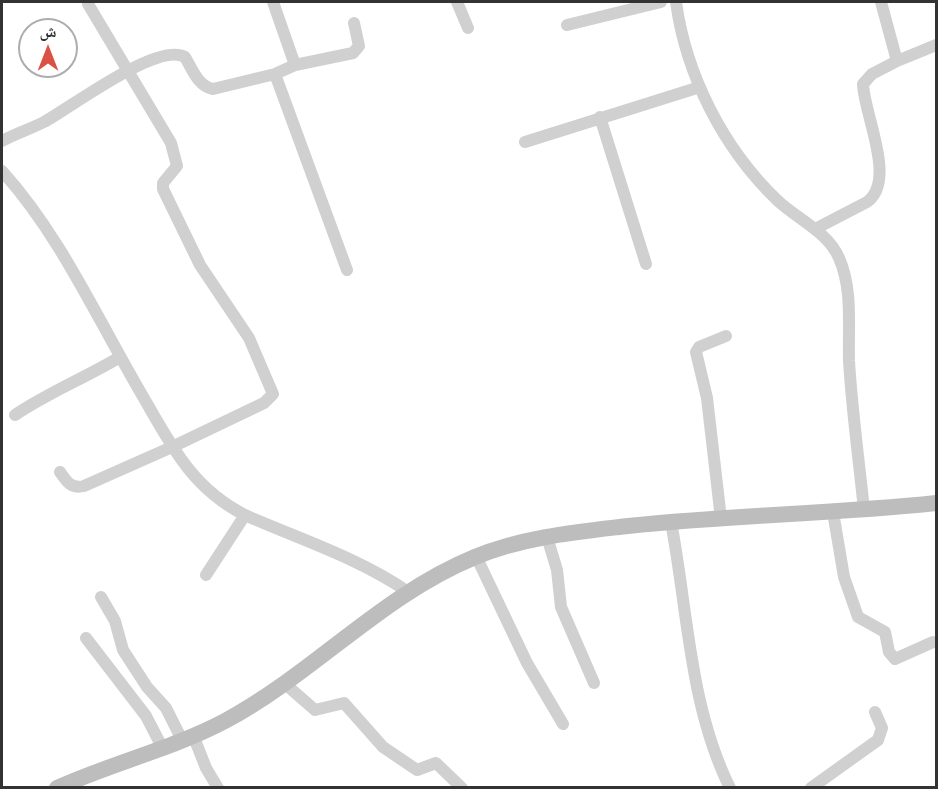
<!DOCTYPE html>
<html>
<head>
<meta charset="utf-8">
<style>
	body { margin:0 }
	#map { position:relative; width:938px; height:789px; overflow:hidden; background:#fff; font-family:"Work Sans","Noto Naskh Arabic",sans-serif }
	canvas { display:block }
	.frame { position:absolute; inset:0; border:3px solid #333; pointer-events:none }
	.north { position:absolute; left:18px; top:18px; width:60px; height:60px; box-sizing:border-box; background:#fff; border:2px solid #adadad; border-radius:50%; rotate:0deg; font-size:16px; font-weight:700; line-height:24px; text-align:center; color:#333 }
	.north::after { content:''; display:block; margin:auto; width:21px; height:27px; background:#db5143; clip-path:polygon(50% 0,100% 100%,50% 72%,0 100%) }
</style>
</head>
<body>
<div id="map">
<canvas width="938" height="789"></canvas>
<div class="frame"></div>
<div class="north">ش</div>
</div>
<script>
const ctx = document.querySelector('canvas').getContext('2d');
ctx.lineJoin = 'round';
function strokePath(path, color, width, dash) {
  ctx.strokeStyle = color;
  ctx.lineWidth = width;
  ctx.lineCap = dash ? 'butt' : 'round';
  ctx.setLineDash(dash || []);
  ctx.stroke(path);
}
const street = new Path2D(`
	M273,2L295,65L275,74
	M457,2L468,28
	M676,2C686,75 723,148 777,200C797,219 828,232 839,258C853,289 848,328 849,361C852,411 859,461 864,510
	M567,25L661,2
	M897,61L936,45
	M295,65L353,53L359,46L354,23
	M600,117L646,264
	M2,141C15,134 30,129 44,122C70,108 158,41 185,57C192,69 198,86 213,89L275,74L347,270
	M525,142L700,87
	M2,171C59,234 95,314 138,388C168,439 189,487 245,515C299,539 359,558 408,592
	M815,229L867,202C897,180 864,115 863,84L872,74L897,61L881,2
	M15,415C49,392 85,378 120,357
	M60,472C67,482 71,489 84,486L172,447L264,403L273,394L249,338L200,265L163,189V183L177,166L171,143L88,4
	M833,512L844,577L858,617L885,632L889,652L895,659L933,642
	M721,519L707,398L696,352L699,347L726,336
	M671,522C688,611 689,705 730,788
	M547,537L557,570L561,607L594,683
	M476,556L527,663L563,724
	M206,575L245,515
	M101,597L115,621L123,650L147,687L166,708L182,740
	M86,638L146,716L162,747
	M284,683L315,710L344,703L383,747L417,770L436,763L462,788
	M193,735L206,768L218,788
	M811,788L878,740L882,728L875,712`);
const secondary = new Path2D(`
	M57,788C112,763 172,749 225,721C313,674 382,595 475,557C523,537 577,532 628,526C731,515 834,514 936,503`);
strokePath(street, '#d0d0d0', 12);
strokePath(secondary, '#bdbdbd', 16);
</script>
</body>
</html>
